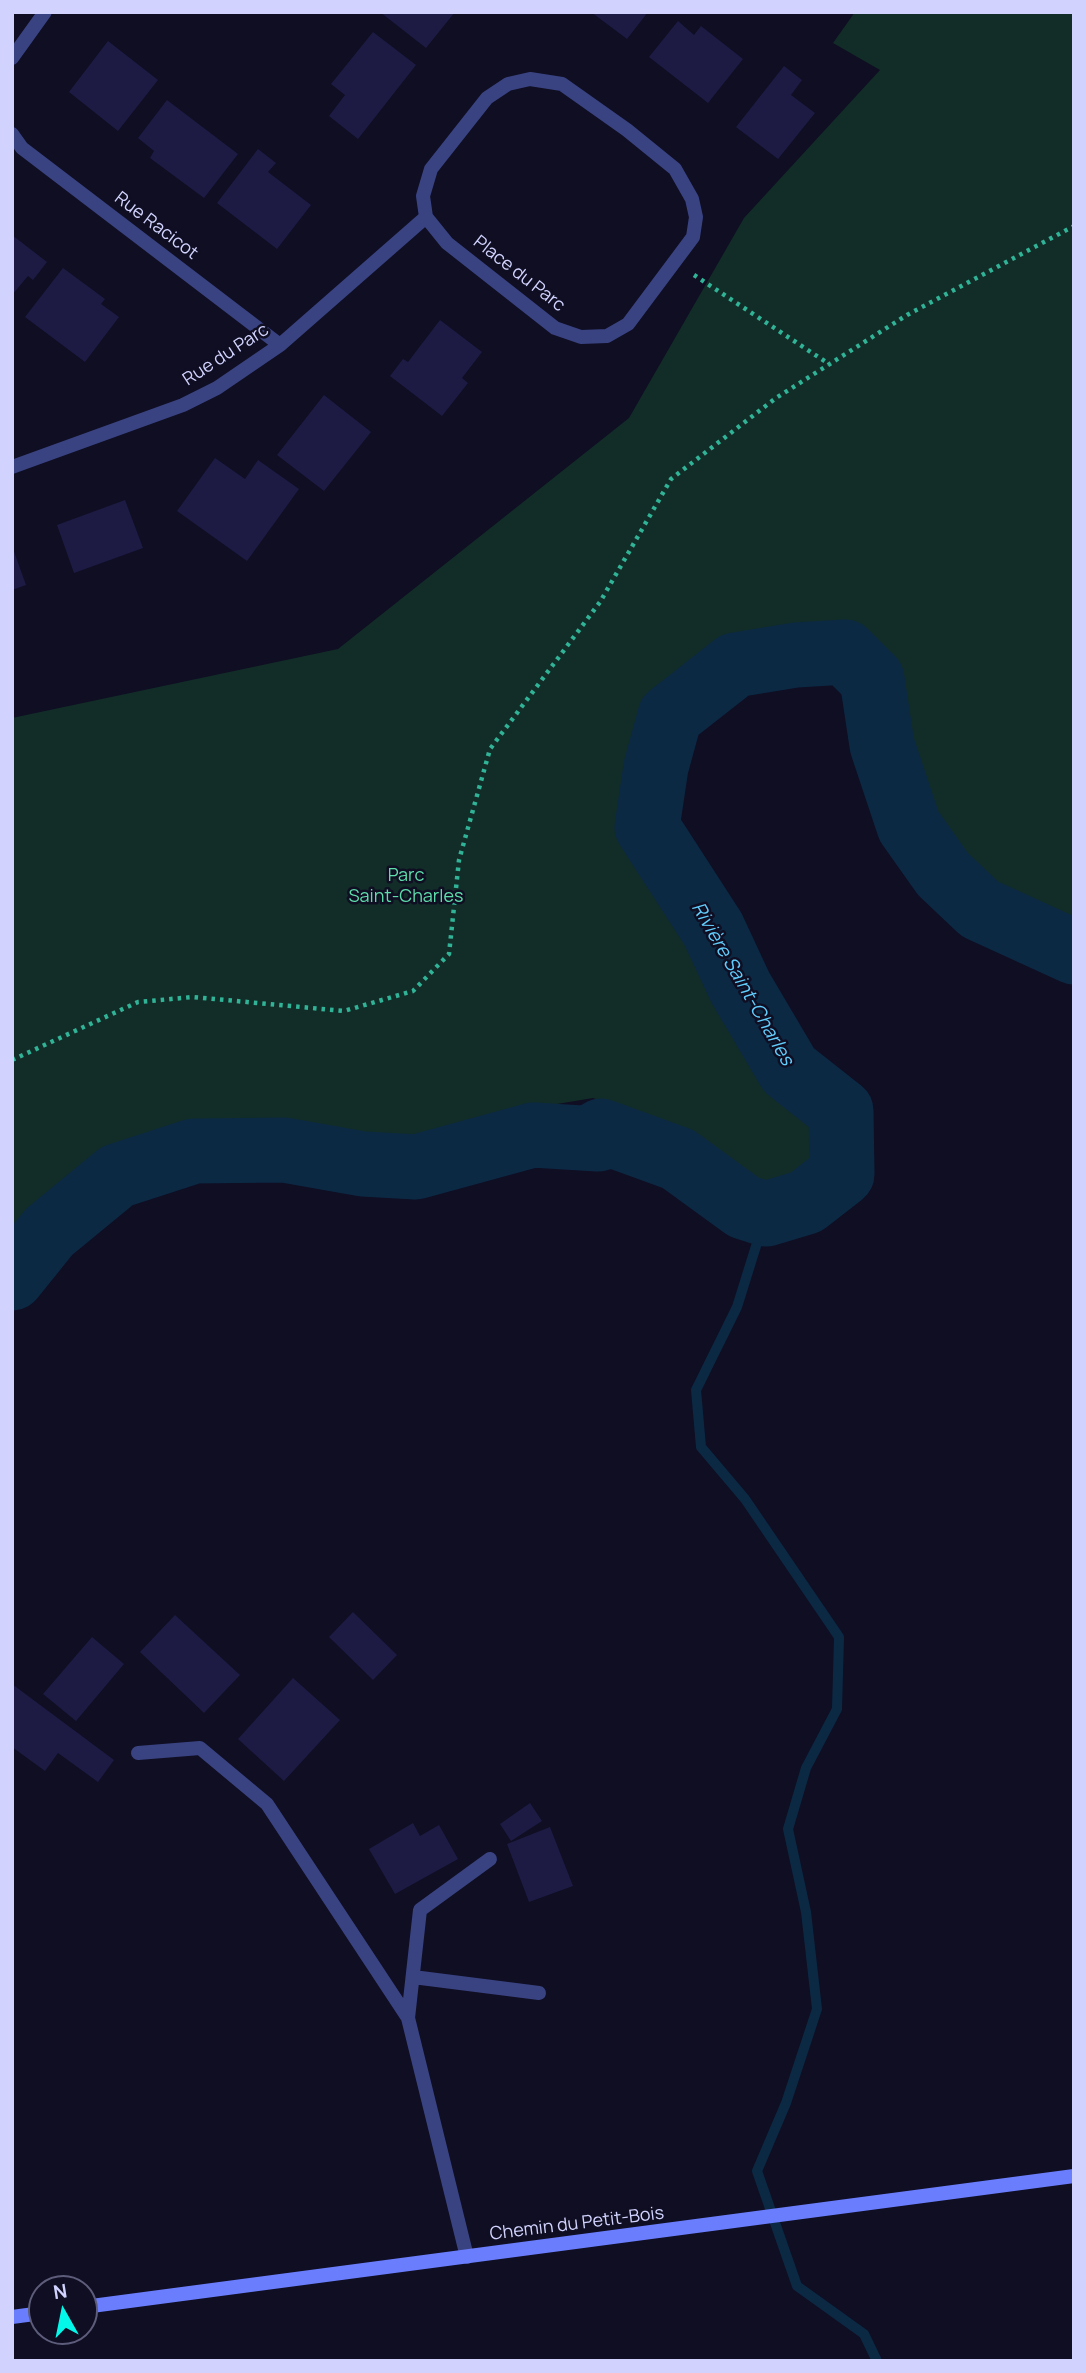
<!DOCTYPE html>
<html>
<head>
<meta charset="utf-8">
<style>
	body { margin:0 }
	#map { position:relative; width:1086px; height:2373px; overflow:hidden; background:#0f0e23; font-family:Manrope,sans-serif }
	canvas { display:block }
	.frame { position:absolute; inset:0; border:14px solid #d1d3fe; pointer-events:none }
	.north { position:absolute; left:28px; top:2275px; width:70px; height:70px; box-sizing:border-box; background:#0f0e23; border:2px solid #5d5d7b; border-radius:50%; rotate:351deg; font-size:19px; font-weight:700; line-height:28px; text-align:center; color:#d1d3fe }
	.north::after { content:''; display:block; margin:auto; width:24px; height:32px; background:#04f8ea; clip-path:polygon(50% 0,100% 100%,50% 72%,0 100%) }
</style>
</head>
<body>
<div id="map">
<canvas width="1086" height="2373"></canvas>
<div class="frame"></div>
<div class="north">N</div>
</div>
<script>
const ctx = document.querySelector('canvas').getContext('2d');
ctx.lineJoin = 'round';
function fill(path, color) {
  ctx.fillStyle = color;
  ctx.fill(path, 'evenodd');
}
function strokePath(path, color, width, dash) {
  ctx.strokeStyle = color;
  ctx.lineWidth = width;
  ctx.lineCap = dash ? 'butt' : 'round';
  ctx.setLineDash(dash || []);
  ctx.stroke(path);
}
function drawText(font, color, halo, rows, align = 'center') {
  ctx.font = font + ' Manrope,sans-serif';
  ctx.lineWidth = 5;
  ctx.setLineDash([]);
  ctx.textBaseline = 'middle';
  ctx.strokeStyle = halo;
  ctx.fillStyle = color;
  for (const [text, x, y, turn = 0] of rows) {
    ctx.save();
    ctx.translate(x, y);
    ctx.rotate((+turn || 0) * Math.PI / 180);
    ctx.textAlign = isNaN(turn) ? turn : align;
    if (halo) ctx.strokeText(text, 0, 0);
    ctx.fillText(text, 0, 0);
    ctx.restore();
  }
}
const green = new Path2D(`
	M855,12H1074V952L980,909L943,874L909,826L882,745L872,679L845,652L796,655L735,665L670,716L656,767L647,827L713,929L740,987L789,1069L841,1111L827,1167L802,1186L775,1195L754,1190L742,1176L715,1154L660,1121L593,1098L545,1106L421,1137L210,1128L146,1143L83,1172L37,1205L12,1236V718L338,649L629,418L744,218L880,70L833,43Z`);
const stream = new Path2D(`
	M766,1214L737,1307L696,1390L701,1447L745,1499L839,1637L837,1709L806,1768L788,1829L806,1912L817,2009L786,2103L757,2171L797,2286L864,2334L877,2361`);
const river = new Path2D(`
	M12,1278L49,1232L117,1176L194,1151L284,1150L363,1164L416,1167L533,1135L598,1139L601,1131L678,1159L744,1207L766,1214L806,1202L842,1174L841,1111L789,1070L740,987L713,929L647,827L656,767L670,716L735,665L796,655L845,652L872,679L882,745L909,826L943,874L980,909L1074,952`);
const building = new Path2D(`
	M380,12H455L426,48Z
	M591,12H648L627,39Z
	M678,21L694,35L701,26L743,59L708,103L649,57Z
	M373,32L416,65L358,139L329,116L345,95L331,84Z
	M108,41L158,80L118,131L69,92Z
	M784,66L802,80L791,95L815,113L778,159L736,127Z
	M167,100L238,154L204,198L150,158L154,151L138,138Z
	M258,149L276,163L268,172L311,205L277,249L217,203Z
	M12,235L47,262L33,280L28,276L12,295Z
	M63,268L105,299L101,304L119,317L85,362L25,317Z
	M440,320L482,352L462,378L468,383L442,416L390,376L403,359L408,362Z
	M324,395L371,432L324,491L277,455Z
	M215,458L245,479L258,460L299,489L247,561L177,511Z
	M125,500L143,548L74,573L57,525Z
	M12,546L26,585L12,590Z
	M353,1612L397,1655L373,1680L329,1637Z
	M175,1615L240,1675L204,1713L140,1652Z
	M92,1637L124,1664L76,1721L43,1694Z
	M293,1678L340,1720L284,1781L238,1739Z
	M12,1684L114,1760L98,1782L58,1753L45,1771L12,1747Z
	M530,1803L542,1821L511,1841L500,1824Z
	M413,1823L420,1836L439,1825L458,1859L395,1894L369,1849Z
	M550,1827L573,1886L529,1902L507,1844Z`);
const path = new Path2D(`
	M694,275L829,364
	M12,1060L138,1002L193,997L344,1011L413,991L449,954L459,860L490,749L600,602L671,479L776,398L907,315L1074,226`);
const lane = new Path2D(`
	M138,1753L200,1748L267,1804L408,2018L467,2257
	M413,1977L539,1993
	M408,2018L420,1910L490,1859`);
const street = new Path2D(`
	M12,58L45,12
	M530,79L562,84L627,130L675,169L692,199L696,217L693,237L628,324L607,336L581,337L555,328L447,243L426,217L423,196L431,169L487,98L508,84Z
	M12,134L22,148L280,345
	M12,467L183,405L217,388L280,345L426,217`);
const secondary = new Path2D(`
	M84,2307L1074,2176
	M12,2317L42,2313`);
const streetNames = [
	["Rue Racicot",156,226,37],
	["Place du Parc",519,274,38],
	["Rue du Parc",226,355,-33],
	["Chemin du Petit-Bois",577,2224,-7]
];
const parkNames = [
	["Parc",406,876],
	["Saint-Charles",406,897]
];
const waterNames = [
	["Rivière Saint-Charles",742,984,60]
];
fill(green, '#122d28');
strokePath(stream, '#0c2944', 10);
strokePath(river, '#0c2944', 65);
fill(building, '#1d1b44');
strokePath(path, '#30b397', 4.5, [3.5, 5]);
strokePath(lane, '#3a4382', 14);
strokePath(street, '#3a4382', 14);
strokePath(secondary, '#6a7dfd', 14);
drawText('18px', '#d1d3fe', '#0f0e23', streetNames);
drawText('18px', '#5eddaa', '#0f0e23', parkNames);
drawText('italic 19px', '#61cdfc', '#0f0e23', waterNames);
</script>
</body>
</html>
